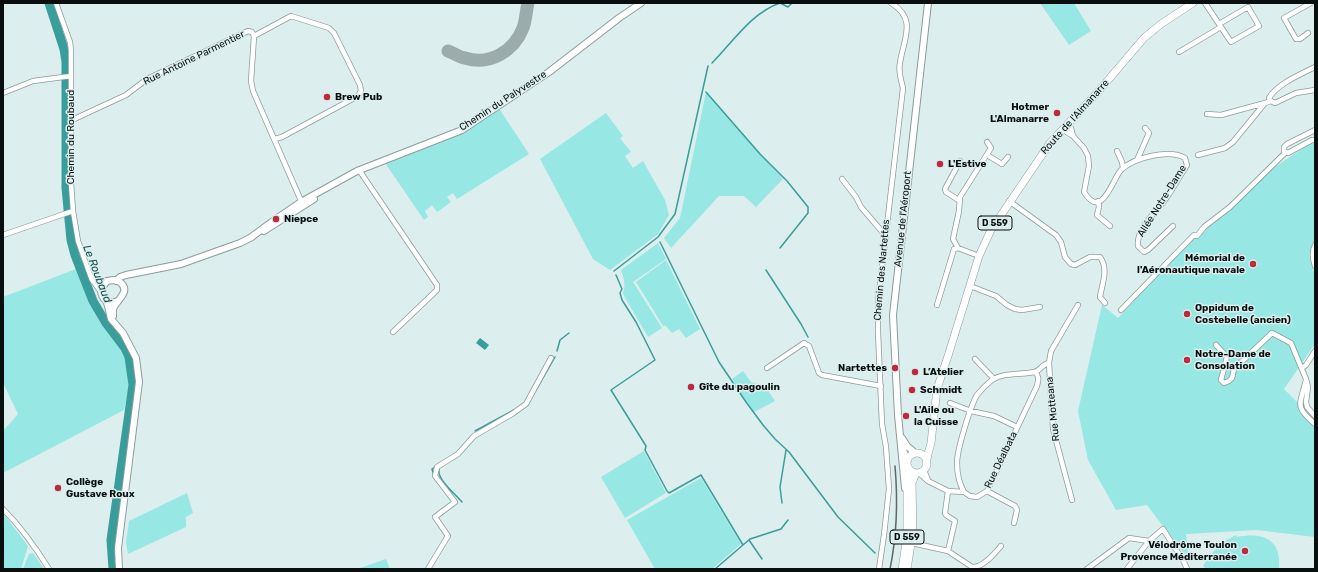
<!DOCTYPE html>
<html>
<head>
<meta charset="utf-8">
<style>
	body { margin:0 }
	#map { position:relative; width:1318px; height:572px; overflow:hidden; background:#dceeee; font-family:Rubik,sans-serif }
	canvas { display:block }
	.frame { position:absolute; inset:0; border:4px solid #090f0f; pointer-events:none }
</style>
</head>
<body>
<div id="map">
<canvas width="1318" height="572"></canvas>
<div class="frame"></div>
</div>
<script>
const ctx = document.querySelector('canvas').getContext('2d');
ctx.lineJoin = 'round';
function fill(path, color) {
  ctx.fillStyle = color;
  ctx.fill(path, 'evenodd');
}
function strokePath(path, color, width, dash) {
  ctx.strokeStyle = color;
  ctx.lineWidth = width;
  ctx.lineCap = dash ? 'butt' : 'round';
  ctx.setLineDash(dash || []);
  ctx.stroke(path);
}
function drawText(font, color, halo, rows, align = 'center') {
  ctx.font = font + ' Rubik,sans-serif';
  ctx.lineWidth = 3;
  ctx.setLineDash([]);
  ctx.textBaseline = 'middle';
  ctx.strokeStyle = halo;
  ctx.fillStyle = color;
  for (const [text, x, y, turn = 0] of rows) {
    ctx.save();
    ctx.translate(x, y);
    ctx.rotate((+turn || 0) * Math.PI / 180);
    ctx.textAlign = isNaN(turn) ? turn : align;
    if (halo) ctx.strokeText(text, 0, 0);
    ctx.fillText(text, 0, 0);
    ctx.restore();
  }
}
const green = new Path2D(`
	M1040,3H1074L1091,31L1069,45Z
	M706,92L783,179L756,207L744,196H719L671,248L664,238L680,218Z
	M498,107L529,154L457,199L453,193L447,197L451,202L437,212L432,205L425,211L428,217L424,220L385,163L463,132Z
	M606,113L623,136L620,138L631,152L625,156L633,168L643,161L665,200L669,215L658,234L610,270L593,259L540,159Z
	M1314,142H1315V242L1310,255L1315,277V344L1284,389L1315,420V537L1257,530L1186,534L1189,560L1147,505L1116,510L1088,460L1078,411L1102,305L1118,318C1178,254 1237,186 1314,142Z
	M658,243L666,259L633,282L662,328L648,337L623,294C626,285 624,279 621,270Z
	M666,260L700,329L686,338L679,329L672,333L665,325L663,326L636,282Z
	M76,269L91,305L123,347L126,358L130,385L124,410L3,473V431L18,414L3,383V297Z
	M743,371L751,382L765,386L775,401L754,412L740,392L744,390L742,387L736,385L732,379Z
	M644,451L666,493L625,518L601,477Z
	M701,478L741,544L712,569H655L627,520Z
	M187,493L193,513L186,517V527L128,554L126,542L129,521Z
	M3,513L28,546L21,569H3Z
	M1236,535L1237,537C1263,532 1282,539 1279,569H1206L1203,566C1211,552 1221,542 1236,535Z
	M33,553L44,569H23L29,554Z
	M386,559L390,569H357Z`);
const water = new Path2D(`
	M480,338L489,345L485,350L476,343Z`);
const stream = new Path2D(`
	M712,63C733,42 751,13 780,3L788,7L792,3
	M706,92L760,154L787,181L808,207V213L780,248
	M660,242L719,362L746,402L763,425L775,439L789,452L838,517L875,553
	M766,270L801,324L808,337
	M614,271L658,237L675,214L708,66
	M616,275L622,289L620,293L622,300L636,322L655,360L611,390L646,446L645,450L667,491L669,493L701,475L743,545L715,569
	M557,351L560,340L569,333
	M535,392L555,357
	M475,431L514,410
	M439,470C437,479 456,495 462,502
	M434,476L432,469L435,467
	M782,503L780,487L786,450
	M749,540L762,559
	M743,545L750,539L781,529L788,520`);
const river = new Path2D(`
	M49,3L64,49L66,62V188L71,240L75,255L93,301L106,323L125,348L129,357L133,385L111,540L113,569`);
const taxiway = new Path2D(`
	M448,51C454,53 459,57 465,58C490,66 514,51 523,28C526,20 526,11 528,3`);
const street = new Path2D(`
	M56,3L70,42L71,51V183L73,211L78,241L89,272L92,280L101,292
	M1205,3L1231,42L1259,26L1248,7L1219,24
	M1308,33L1300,39H1296L1284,18L1311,3
	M254,36L291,16L329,28L334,33L360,85L361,91L358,96L282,137L275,139
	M254,36L251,81L253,91L302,203
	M1179,52L1221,27
	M1315,67C1301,74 1277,84 1269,98L1271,101L1275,103L1296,93L1315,90
	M3,93L33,81L71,76
	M1207,114L1221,115L1265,103
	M70,121L126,95L147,79L248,31L252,32L254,36
	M1067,124L1071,128L1073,136
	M1062,129L1073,136L1084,148L1088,156L1089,166L1084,192C1102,221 1112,180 1121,170C1134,157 1170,149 1185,158L1187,165C1179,177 1173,189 1165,200C1155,213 1136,229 1138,246L1144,252L1148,250L1173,226
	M1315,130L1287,144L1284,147V151L1288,153L1312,140H1315
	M1117,151L1122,162L1123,168
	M987,155L1002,164L1008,157
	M1198,155L1225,148L1233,142L1265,103L1271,101
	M1137,160L1149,133L1145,128
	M359,170L437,285V290L393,332
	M842,179L856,197L861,207L885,235
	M960,201L946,192L945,189L960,161
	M1009,201L1056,235L1061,242L1065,257L1071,264L1075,265L1090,257H1100C1109,269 1102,284 1100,297L1105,303
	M1098,201L1099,207L1097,215L1110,226
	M3,235L73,211
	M1315,245C1312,251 1313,260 1315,266
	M958,248L953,239L959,211L960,197L991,148L987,142
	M92,276L98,281H107
	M970,286L996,296L1007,305L1015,309L1022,310L1040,307
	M937,305L954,249L958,248L979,256
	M1121,310L1194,235L1197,236L1204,227L1230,207L1286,152
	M1216,345L1227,357L1221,380L1224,383L1229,381L1232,378L1234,369L1272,333L1291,343L1306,379L1308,387L1306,402L1307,407L1315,416
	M975,359L994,379
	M767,368L804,343L809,346L819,373L822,375L881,386
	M1302,368L1306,365L1315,351
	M1306,380C1300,405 1294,406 1315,424
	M950,403L971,411L994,416L1017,427
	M924,470L928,480
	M919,473L928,481L948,491L964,492L970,496L977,497L987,491L1037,386C1038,381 1040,377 1035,372
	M948,491L945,513L946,515L955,521L948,551
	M987,491L1015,506L1017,510L1014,523
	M964,492C959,483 957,473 957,463C957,450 970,407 977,395C981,390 987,384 992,380C1004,372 1021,375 1034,372C1040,371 1042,364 1049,363
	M1072,500L1053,429L1049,363L1051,351L1078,305
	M3,509C20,526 36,548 49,569
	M912,543L948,551L972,567C983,568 995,553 1001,546
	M428,569L448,536L435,517L455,502L435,476L437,467L458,454L474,436L512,414L526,404L551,358
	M879,569L884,535L889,489L886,447L882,424L878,332V302L903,88C901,80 898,71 900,63C903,40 918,19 891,3
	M1087,569L1129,538L1149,541L1163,529L1184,562L1187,569
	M1127,569L1149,541`);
const secondary = new Path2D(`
	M264,231L314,199
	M250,238L276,219L301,202L357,171L462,130L549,72L619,18L641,3
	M116,281L120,277L126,275L181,264L240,243L252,237
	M106,300L108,306L111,319L123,333L136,358L139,382L118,548L119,569
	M113,316C113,313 112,310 114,307C118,299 131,291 120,282C116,279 112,280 107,281L101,289C101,300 109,305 118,301
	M902,438L907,446L915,453
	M903,450L907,459
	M905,488L898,415L893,315L928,3`);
const primary = new Path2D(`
	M907 463a10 10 0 1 1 20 0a10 10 0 1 1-20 0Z
	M926,465L928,454L931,443L937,389L948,356L979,256L991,230L1050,143L1097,93L1144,38L1161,24L1193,3
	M902,569L907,536V485L910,470
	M907,569L913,532L912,483L916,473`);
const rail = new Path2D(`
	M890,569C897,535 898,501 895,466`);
const markers = [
	[327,97,4,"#bc2b3d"],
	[1057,113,4,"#bc2b3d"],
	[940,164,4,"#bc2b3d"],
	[276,219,4,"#bc2b3d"],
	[1253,264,4,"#bc2b3d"],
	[1187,314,4,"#bc2b3d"],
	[1187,360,4,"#bc2b3d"],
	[895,368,4,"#bc2b3d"],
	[915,372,4,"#bc2b3d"],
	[691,387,4,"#bc2b3d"],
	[912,390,4,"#bc2b3d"],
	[906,416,4,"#bc2b3d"],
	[58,488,4,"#bc2b3d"],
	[1245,551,4,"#bc2b3d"]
];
const shields = [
	[995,223,34],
	[907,537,34]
];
const shieldNames = [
	["D 559",995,223],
	["D 559",907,537]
];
const streetNames = [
	["Rue Antoine Parmentier",194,58,-26],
	["Chemin du Palyvestre",503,101,-33],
	["Route de l'Almanarre",1075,117,-48],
	["Chemin du Roubaud",71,137,-90],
	["Allée Notre-Dame",1162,201,-58],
	["Avenue de l'Aéroport",903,219,-84],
	["Chemin des Nartettes",882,270,-85],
	["Rue Motteana",1053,409,-96],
	["Rue Déalbata",1001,460,-64]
];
const poiNames = [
	["Brew Pub",335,97],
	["Hotmer",1049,107,"right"],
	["L'Almanarre",1049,119,"right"],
	["L'Estive",948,164],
	["Niepce",284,219],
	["Mémorial de",1245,258,"right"],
	["l'Aéronautique navale",1245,270,"right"],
	["Oppidum de",1195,308],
	["Costebelle (ancien)",1195,320],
	["Notre-Dame de",1195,354],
	["Consolation",1195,366],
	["Nartettes",887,368,"right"],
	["L’Atelier",923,372],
	["Gîte du pagoulin",699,387],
	["Schmidt",920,390],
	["L'Aile ou",914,410],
	["la Cuisse",914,422],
	["Collège",66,482],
	["Gustave Roux",66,494],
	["Vélodrôme Toulon",1237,545,"right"],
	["Provence Méditerranée",1237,557,"right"]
];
const waterNames = [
	["Le Roubaud",97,274,69]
];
fill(green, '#97e7e4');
fill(water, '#399d9b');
strokePath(stream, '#399d9b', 1.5);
strokePath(river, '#399d9b', 9);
strokePath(taxiway, '#9cabab', 13);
strokePath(street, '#8b9c9b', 6);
strokePath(secondary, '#8b9c9b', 8);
strokePath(primary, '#8b9c9b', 8);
strokePath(street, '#fff', 4.5);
strokePath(secondary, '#fff', 6);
strokePath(primary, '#fff', 7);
strokePath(rail, '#5d6868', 1.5);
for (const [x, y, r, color] of markers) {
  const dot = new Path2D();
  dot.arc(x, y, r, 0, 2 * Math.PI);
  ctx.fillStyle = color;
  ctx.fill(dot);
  strokePath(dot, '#dceeee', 1.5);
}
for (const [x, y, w] of shields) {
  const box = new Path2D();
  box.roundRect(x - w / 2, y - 7, w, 14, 3);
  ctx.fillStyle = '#dceeee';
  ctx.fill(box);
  strokePath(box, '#090f0f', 1);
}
drawText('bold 9px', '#090f0f', null, shieldNames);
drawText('10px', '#090f0f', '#dceeee', streetNames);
drawText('bold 10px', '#090f0f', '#dceeee', poiNames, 'left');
drawText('italic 11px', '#144d4c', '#dceeee', waterNames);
</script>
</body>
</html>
